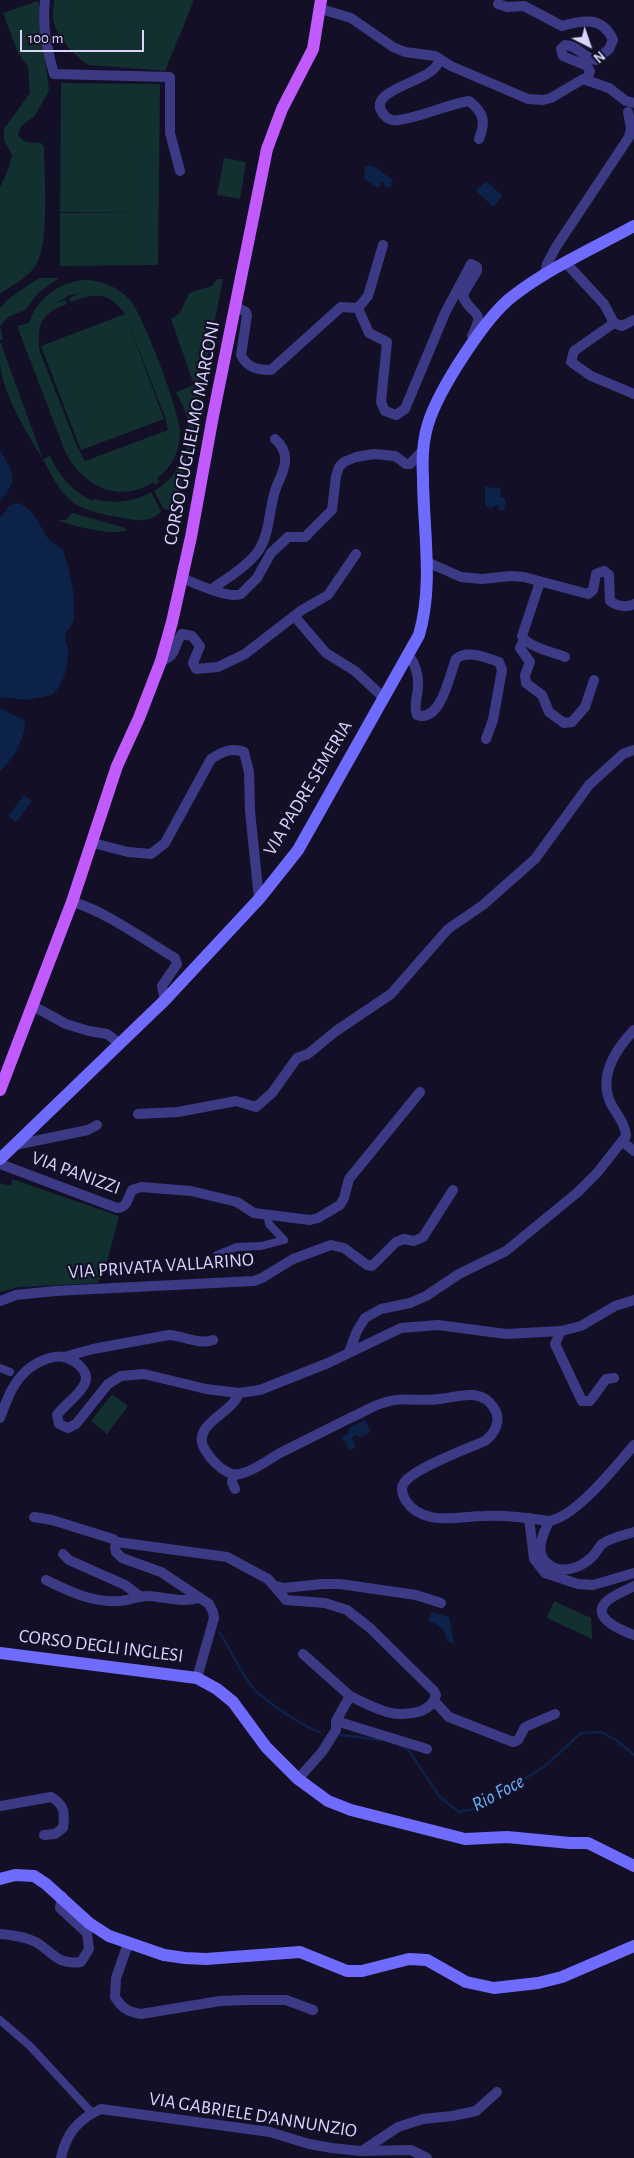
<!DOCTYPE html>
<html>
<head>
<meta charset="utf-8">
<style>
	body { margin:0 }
	#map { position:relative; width:634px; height:2158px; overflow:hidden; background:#130f26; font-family:"Alegreya Sans",sans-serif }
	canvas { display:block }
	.north { position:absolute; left:564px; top:20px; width:50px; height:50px; -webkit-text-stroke:4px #130f26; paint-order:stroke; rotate:139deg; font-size:14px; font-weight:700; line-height:20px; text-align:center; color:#d9d4ff }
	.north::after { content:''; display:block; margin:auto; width:18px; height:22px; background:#d9d4ff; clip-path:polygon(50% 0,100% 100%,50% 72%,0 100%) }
	.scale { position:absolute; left:20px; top:30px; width:124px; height:22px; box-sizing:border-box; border:2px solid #d9d4ff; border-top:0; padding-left:6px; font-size:15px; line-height:18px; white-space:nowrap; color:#d9d4ff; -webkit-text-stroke:4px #130f26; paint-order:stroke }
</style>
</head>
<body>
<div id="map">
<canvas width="634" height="2158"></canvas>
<div class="north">N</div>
<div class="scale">100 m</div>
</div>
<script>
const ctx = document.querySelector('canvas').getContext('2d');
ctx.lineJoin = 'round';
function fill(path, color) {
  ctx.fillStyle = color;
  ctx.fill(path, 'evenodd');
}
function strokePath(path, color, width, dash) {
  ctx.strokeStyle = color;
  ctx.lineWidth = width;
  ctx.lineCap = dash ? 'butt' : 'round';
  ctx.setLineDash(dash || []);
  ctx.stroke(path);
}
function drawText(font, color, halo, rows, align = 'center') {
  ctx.font = font + ' "Alegreya Sans",sans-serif';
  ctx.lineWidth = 4.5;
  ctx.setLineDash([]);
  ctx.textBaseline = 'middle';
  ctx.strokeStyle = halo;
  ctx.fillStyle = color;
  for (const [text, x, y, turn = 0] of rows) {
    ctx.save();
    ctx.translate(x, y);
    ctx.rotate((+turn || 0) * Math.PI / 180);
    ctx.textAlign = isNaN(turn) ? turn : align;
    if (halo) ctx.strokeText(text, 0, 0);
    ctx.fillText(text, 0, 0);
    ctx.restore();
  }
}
const green = new Path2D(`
	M54,0H194L165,71L88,65C74,55 57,38 53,20C52,14 54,6 54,0Z
	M38,1L49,90L35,116L21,126L18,134C22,144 31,142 41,143L44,147C44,175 50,242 36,265C28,278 12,285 0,294V187C5,178 10,165 12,155L4,140V129L30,93L28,67L18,53L3,13Z
	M61,83L160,84L158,265L60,266V213H149L60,212Z
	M224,158L246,162L240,199L217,195Z
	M39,278H59L39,292L25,310L8,317L0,326L3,339L0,340V308L8,299Z
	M217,279H223L177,512L164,509L154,491C179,477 193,446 187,417C185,409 180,400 176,392L194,385L171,319L180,313L189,293L212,286Z
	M86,280C103,281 118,287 130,300C143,315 180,412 180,432C180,450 172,468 157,478L159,482L155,485L153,482C119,505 81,485 65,451L17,326L29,323C37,298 60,281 86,280ZM81,293L69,298L71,302C94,293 109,291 125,314L41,346L81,450L164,419L126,317L165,417L168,430L85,461L77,446L40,352C36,325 41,313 67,304L65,300L56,303L70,295Z
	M0,341L43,459L50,456C59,476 73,492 93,501L94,499C112,504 135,502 151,492L161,511C151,523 136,521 123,518C106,515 81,511 69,499C58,489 51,474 44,461C28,434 3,396 0,364C0,357 0,349 0,341Z
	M72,513L122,527L127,530C113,536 74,527 58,520H66Z
	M12,1179L119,1216L103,1277L98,1281V1283L19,1287L0,1292V1183L11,1186Z
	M112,1394L128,1406L107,1434L91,1421Z
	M554,1601L591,1618L592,1639L547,1618Z`);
const water = new Path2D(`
	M370,165L377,168L391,179L393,181L390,188L385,187L383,181L378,188L364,179L365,167Z
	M486,181L503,196L493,207L476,191Z
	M0,450C13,474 20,478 0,501Z
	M485,486L493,488L499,487L501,492L500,497H503L506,500L504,510L500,511L497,505L490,509L485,504Z
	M19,503C35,510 38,523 47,537C51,543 58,545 63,550C70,572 76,595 74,618C73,627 64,632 65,638C65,642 68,645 68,649C69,664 64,685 52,695L27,700L0,697V517L10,505Z
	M0,708L25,721C24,743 14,757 0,772Z
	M24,795L32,801L16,822L8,816Z
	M365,1420L371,1432L359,1438L357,1435L352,1437L356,1447L349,1450L342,1437L349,1433L348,1429Z
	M432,1612L449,1617L454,1643L448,1641L444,1631L436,1624L429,1621V1616Z`);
const stream = new Path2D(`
	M220,1633C232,1651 240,1674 255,1690C267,1702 305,1728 320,1732
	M341,1735L380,1740
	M400,1746L407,1748L440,1797L459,1812L474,1809L544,1767L581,1733L601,1732L616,1740L634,1755`);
const pedestrian = new Path2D(`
	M217,1255L237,1247L261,1246L284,1240L269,1224L267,1214
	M0,1368L10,1372
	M0,2020L30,2046L92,2113`);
const minor = new Path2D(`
	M45,0C42,26 47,49 54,74L170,77V133L180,171
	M498,4L507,7L524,6L562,26C582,20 603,16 613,40L609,49L596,60C584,58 577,45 565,45L561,49L563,56L587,66L590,71L587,80
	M321,9L351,18L393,47L405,52L435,56L451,66L528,99L543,100L551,98L583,79L609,88L626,101L634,103
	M439,60C436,83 362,88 384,115C387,119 393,121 398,120C422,117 445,105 469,101C484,113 486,121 479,139
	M566,263L604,304L614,323L622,326L634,320
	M545,275L547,264L556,247L629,137L631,128L628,112
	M236,307L246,312L247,315L241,355C247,368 258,370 271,370L341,307L358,308L368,296L383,245
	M358,308L369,333L387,342L381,402L385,411L396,415L405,409L445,313L471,264L477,267V271L465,291L463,297C473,318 486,308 472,336
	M614,323L574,351L571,362L591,376L634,394
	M427,562L461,577L482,579L511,576L524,577L588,594L593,590L596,574L604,571L609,575L610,601C617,606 627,608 634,604
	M182,578C194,583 229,599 241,594L257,578L271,553L288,537H305L332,510L336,476L339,467L344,462L356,457L374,454L395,456L406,464H410L424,449
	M540,582L522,636C526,646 555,653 565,657
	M212,589C227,578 248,566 259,550C270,532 269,510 275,491C278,481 284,473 285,462C286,453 282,445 275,439
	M295,617L326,653L355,671L384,698
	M524,640L520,648L530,662L525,675L526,683L542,695L549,712L564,723L572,722L585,707L594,680
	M409,655C417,667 420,680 417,695C416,702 414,708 417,715C441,723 449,676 456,659C467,649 487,658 499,662L502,670L493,720L486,739
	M161,661C179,655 172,646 182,634L192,636L200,646L193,663L196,669L218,667L245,654L302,610L328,595L356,554
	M93,843L128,852L151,854L165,843L211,759C222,752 231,747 244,752L249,772L250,811L259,899
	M72,902C100,908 148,942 175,958L177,964L162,986L165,1000
	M33,1006L66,1024L89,1031L107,1034L119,1043
	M138,1114L178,1112L236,1101L256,1107L272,1093L297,1058L308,1054L336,1031L391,994L448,929L483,905L535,859L589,785L623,754L634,750
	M623,1142L634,1151
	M15,1145L88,1130L97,1125
	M0,1164L117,1208C127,1208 128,1198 132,1190L141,1187L191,1191L237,1202L254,1213L310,1220L318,1218L340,1205L344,1198L349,1179L420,1092
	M0,1301L16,1295L55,1291L254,1281L262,1278L293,1259L331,1245L344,1248L367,1265L372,1266L396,1242L404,1239L414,1241L423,1237L453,1190
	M561,1331L555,1344L582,1401H590L606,1379L614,1378
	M349,1352L357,1331L365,1318L381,1309L410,1303L426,1296L459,1274L506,1251L578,1192L597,1173L626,1136C625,1123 617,1115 611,1104C598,1077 615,1050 634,1030
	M64,1357L93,1349L169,1335C184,1336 199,1345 213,1340
	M239,1393C233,1413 194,1423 203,1446C209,1458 225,1477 240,1474C254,1471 268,1460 280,1453C304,1441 328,1429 352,1417C362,1413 372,1406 383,1403C401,1396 420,1402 439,1399C459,1397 481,1387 494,1408C502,1420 495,1433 485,1441C468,1448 413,1469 404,1483C400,1489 403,1496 406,1501C412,1510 421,1515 431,1517C448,1521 467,1516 484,1516C504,1515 529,1518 549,1521C576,1517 616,1466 634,1445
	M0,1418C7,1399 14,1379 31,1367C39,1361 53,1355 64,1357C75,1360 90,1371 85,1383C79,1396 65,1404 57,1415L59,1424L68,1428L76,1424L108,1384L121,1376L144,1374L206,1389L239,1393L260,1390L328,1363L401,1328L438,1325L506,1334L561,1331L581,1326L615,1306L634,1300
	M233,1474L232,1482L235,1489
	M34,1517L52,1520L113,1539L117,1542
	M529,1518L534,1559L545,1573L578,1584L593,1585L634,1573
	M549,1521C544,1532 535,1550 545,1561C559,1576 579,1569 592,1557C596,1553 598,1548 602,1544C610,1538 624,1535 634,1532
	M63,1554L69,1560L125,1585L141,1597
	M46,1580C68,1591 93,1603 119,1601C129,1601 139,1595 149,1596C165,1597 182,1603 198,1598
	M276,1586L284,1588L322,1584H340L416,1595L441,1603
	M634,1586C625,1591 613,1595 606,1602C590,1618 623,1631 634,1635
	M303,1654L350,1696
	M197,1678L214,1618L213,1612L209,1604L161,1572L122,1558L116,1552L115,1547L117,1542L227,1557L268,1579L286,1600L325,1603L347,1610L370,1628L434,1691L436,1695C434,1703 429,1708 421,1711C394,1720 375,1708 350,1696L336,1721V1730L322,1752L298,1779
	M435,1702L449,1717L513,1742L518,1740L525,1727L555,1714
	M336,1721L427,1749
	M0,1806L51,1797C65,1805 65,1813 63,1828L55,1834L44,1835
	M0,1934C12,1935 28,1937 39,1944C55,1955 59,1965 81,1962L89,1949L87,1933L60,1908L62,1896
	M128,1944L116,1978L115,1997C122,2008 128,2012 141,2014L220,2001L245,2000H286L313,2010
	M362,2151L398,2127L423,2119L452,2116L476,2111L497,2092
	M61,2158C66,2134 78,2119 101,2109L270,2132L309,2144L332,2148L360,2151L411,2150L427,2158`);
const secondary = new Path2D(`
	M0,1159L165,1000L259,899L298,850L419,635C434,584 423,529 423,477C422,460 423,440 428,424C438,391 485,317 513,296C549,268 594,248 634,226
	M0,1653L197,1678L217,1689L233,1702L266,1747L298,1779L328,1801L351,1810L465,1839L507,1837L570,1843H588L634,1866
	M0,1879L15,1875L34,1876L46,1884L89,1923L109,1936L164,1955L185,1958L206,1959L300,1952L347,1971H362L409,1959L427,1960L466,1982L494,1988L538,1983L562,1977L634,1946`);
const primary = new Path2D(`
	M0,1090L72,902L117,766L139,718L161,661L172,622L191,537L213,416L267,149L282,109L313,49L321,0`);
const streetNames = [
	["CORSO GUGLIELMO MARCONI",192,433,-79],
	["VIA PADRE SEMERIA",308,788,-59],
	["VIA PANIZZI",76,1173,20],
	["VIA PRIVATA VALLARINO",161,1266,-4],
	["CORSO DEGLI INGLESI",101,1646,7],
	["VIA GABRIELE D'ANNUNZIO",253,2115,9]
];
const waterNames = [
	["Rio Foce",498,1793,-28]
];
fill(green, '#12302f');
fill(water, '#0c2248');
strokePath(stream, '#0c2248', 2.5);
strokePath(pedestrian, '#3d3a85', 8);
strokePath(minor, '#3d3a85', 10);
strokePath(secondary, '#6f6bff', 12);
strokePath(primary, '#c25bff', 12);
drawText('19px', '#d9d4ff', '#130f26', streetNames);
drawText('italic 20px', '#62b6ff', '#130f26', waterNames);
</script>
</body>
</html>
